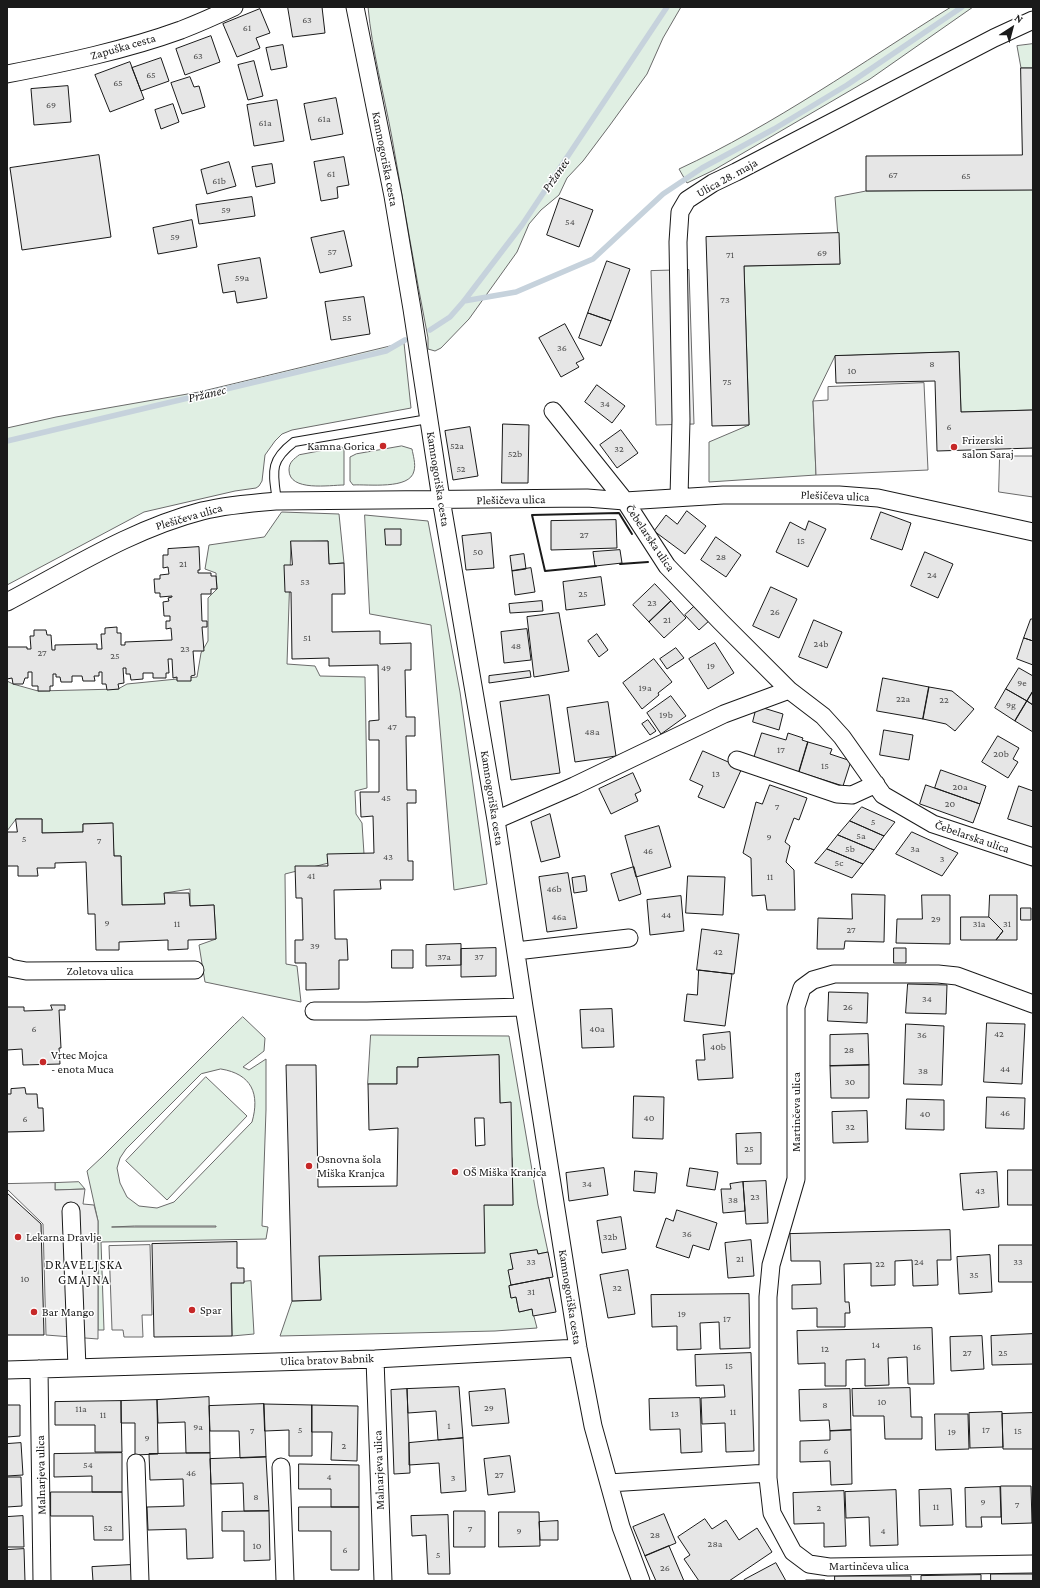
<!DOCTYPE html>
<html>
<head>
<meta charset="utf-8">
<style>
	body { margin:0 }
	#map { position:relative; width:1040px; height:1588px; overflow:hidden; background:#fff; font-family:"Crimson Pro",serif }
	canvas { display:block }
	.frame { position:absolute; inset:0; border:8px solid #1a1a1a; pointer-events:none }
	.north { position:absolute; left:992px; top:8px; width:40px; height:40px; -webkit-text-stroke:3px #fff; paint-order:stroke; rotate:36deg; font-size:11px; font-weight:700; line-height:16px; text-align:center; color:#1a1a1a }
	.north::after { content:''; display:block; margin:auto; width:14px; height:18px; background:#1a1a1a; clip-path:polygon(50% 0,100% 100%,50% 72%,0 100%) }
</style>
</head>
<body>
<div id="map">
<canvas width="1040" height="1588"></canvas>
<div class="frame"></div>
<div class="north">N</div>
</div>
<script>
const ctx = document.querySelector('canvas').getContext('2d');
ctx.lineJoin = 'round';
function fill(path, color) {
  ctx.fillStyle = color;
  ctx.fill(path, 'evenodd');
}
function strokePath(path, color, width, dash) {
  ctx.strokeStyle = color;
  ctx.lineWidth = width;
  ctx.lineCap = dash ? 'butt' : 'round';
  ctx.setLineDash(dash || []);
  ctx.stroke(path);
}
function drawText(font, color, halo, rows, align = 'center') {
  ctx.font = font + ' "Crimson Pro",serif';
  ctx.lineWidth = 3;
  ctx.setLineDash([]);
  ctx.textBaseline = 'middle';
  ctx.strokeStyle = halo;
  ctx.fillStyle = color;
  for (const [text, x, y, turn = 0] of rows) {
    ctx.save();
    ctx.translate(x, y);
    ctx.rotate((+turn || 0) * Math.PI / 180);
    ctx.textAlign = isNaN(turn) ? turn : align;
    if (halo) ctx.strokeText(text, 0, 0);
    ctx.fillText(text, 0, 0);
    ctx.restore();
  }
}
const green = new Path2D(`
	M368,7H681L663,38L647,74L610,125L583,161L567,178L559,195L541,210L529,224L517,252L469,319L441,348L435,351L428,349V338C415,272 404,205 392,138C384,94 372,51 368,7Z
	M951,7H973L870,79L714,170L687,183L679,169C774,125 861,63 951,7Z
	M1033,44V68H1021L1017,46Z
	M1033,190V410L961,412L959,352L835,356L813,401L816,475L709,482V442L749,425L744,266L840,264L835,197L866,191Z
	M404,343L411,408L292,430L282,434L275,441L265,455L262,481L259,486L256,488L235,491L144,512L7,585V428L56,417L199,392Z
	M402,446L412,449C413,455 416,464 414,471C410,490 368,484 353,485L350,481V457L356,454Z
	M342,447L344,450V485C330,485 289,492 289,470C289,462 294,459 299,455Z
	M282,512L339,514L344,563L329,564L328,541L291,542L287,664L315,666L320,676L365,677L367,788L355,791L356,814L362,823L364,854L285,874L286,964L297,966L301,1002L205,982L199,945L216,939L214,905L190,906V889L165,893V904L122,905L121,856H114L112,823L83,824V832L42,833V819H16L7,831V681L13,684L38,691L118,689L127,684L197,677L201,653L208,641V598L217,589L216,573L205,569L209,545L264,537Z
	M365,515L428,521L460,692L487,884L454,890L431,625L370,614Z
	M243,1017L265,1038L264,1051L243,1067L249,1070L266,1059V1110L262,1226L268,1227L266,1239L101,1242L104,1330H98V1221L87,1171L102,1157L234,1025ZM221,1069C252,1074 260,1094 252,1122L174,1202L157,1208L139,1206L127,1197L120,1183L117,1168L120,1158L126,1149L201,1074ZM135,1226H216V1227H112Z
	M371,1035L509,1036L538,1205L548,1252L538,1254L537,1250L511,1254L513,1269L511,1285L509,1286L511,1298L516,1297L519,1312L532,1309L537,1328L495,1331L280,1336L292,1301L321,1300L319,1256L484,1205H513L512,1159L500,1103L499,1056L418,1058V1067H397V1084H368Z
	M206,1077L247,1116L167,1200L126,1161Z
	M79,1182L85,1189L55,1190V1183Z
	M251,1281L254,1334L232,1336L231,1283Z`);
const parking = new Path2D(`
	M689,270L694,424L656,425L651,271Z
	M924,383L928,470L816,475L813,401L828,400V387Z
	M1000,456H1033V497L999,492Z
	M55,1183V1190L85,1189L83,1204L94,1205L98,1221V1339L46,1335L43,1224L7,1189V1184Z
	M150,1245L152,1315H142L143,1337H124L123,1330H112L109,1246Z`);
const stream = new Path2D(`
	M464,301L516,292L593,259L663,194L702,168L774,129L847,85L962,7
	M430,330L450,317L464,301L522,225L667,7
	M7,441L386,351L405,340`);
const building = new Path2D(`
	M288,7H322L325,33L293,37Z
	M260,9L270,33L256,38L260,48L237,57L223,24Z
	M211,36L220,62L185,75L176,49Z
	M283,45L287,67L271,70L266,48Z
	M161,58L169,81L141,91L132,68Z
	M254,61L263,96L248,100L238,65Z
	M130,62L144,99L110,112L95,75Z
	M1021,68H1033V190L866,191V156L1022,155Z
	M190,77L194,87L199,86L205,107L182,114L171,83Z
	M68,86L71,122L34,125L31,89Z
	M336,98L343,134L311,140L304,104Z
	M277,100L284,141L254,146L247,105Z
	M173,104L179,122L161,129L155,110Z
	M99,155L111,237L22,250L10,168Z
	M344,157L349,185L337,187L338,198L321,201L314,162Z
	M229,162L236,186L207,194L201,170Z
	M272,164L275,183L256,187L252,167Z
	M252,197L255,216L199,224L196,205Z
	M560,198L593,210L579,247L547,235Z
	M192,220L197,247L158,254L153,228Z
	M344,231L352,266L320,273L311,238Z
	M839,233L840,264L744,266L749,425L712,426L706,237Z
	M260,258L267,298L237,303L235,291L223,293L218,265Z
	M607,261L630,269L611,321L588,313Z
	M364,297L370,334L331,340L325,302Z
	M588,313L611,321L601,346L579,338Z
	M565,324L584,359L576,363L579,367L561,377L539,338Z
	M959,352L961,412L1033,410V448L937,451L935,381L836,383L835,356Z
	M597,385L625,406L612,423L585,402Z
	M503,424L529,425L528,483H502Z
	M470,427L478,476L453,480L445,431Z
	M621,430L638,453L617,468L600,445Z
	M687,511L706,526L685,554L654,531L666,515L677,524Z
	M881,512L911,523L902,550L871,539Z
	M616,520L617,548L551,550V521Z
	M809,521L826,529L808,567L776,552L790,522L805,530Z
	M385,529H401V545H386Z
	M491,533L494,568L466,570L462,536Z
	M716,537L741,555L726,577L701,560Z
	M291,541H328L329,564L344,563L345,594H332V632L380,631V644L411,643V670H405L406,717H415V736H406L407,790H416V803H407L408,861H413V880H380L381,889L334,890L335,939H347L348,960H339V989L306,990V963H295V940H303L302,898H296L295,866H328L327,854L374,853L373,816L361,817L360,792H379V740H369V721L379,720L378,665L329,666V658L292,659L291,592H285L284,565H292Z
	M199,547L200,570H198V573H211V576H216L217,589H211V594H201L202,621H207V627H202L204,651H193L195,675L191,676V681H177V677L173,678L172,659H168L169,673H166V678H153V673H143V679L131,680L130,674H126V668H123L124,683L118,684L119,689L107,690L106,684H102V672H99V676H94L95,681H83L82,676H72V682H61L60,677H56V674H53V686H50V691H38V686H32V672H28V678H25L23,684H13L12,678L7,679V647H27V649H31L30,636H34V630H46L47,635H51L52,650H55V645L97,644V649H102L101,634H105V628L117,627V633H121V645H125V642L172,640L171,628L166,629V621H170V616H164L163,602L169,601L168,598L172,597V596L160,597V593H155L154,579H160V575L169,574L168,567L163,568V555H168V549Z
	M620,550L622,563L595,566L593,552Z
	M925,552L953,564L938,598L911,586Z
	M524,554L526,569L512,571L510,556Z
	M531,568L535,592L515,595L512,571Z
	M601,577L605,605L566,610L563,582Z
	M655,584L671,601L649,622L633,605Z
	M771,587L797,599L779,638L753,626Z
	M542,601L543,611L510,613L509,604Z
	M671,601L686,618L664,638L649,622Z
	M696,605L710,620L699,630L685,615Z
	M559,613L569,671L534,677L527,617Z
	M1031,619H1033V641L1024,638Z
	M814,620L842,632L827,668L799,657Z
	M527,629L531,660L504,663L501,632Z
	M597,634L608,650L599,657L588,641Z
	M1024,638L1033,641V665L1017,659Z
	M715,643L734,673L708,689L689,659Z
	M676,648L684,658L667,669L660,659Z
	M654,659L672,682L658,693L659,695L642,709L623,683Z
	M1019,668L1033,676V691L1027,701L1006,689Z
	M530,671L531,677L489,683V676Z
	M883,678L929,687L923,719L877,711Z
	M929,687L952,691L974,709L955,731L946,724L923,719Z
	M1006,689L1027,701L1015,721L995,708Z
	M1033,691V705L1027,701Z
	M549,695L560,773L511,780L500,702Z
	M671,696L686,716L661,734L647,713Z
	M1027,701L1033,705V732L1015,721Z
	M608,702L616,756L575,762L567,708Z
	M757,706L783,714L779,730L753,722Z
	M648,720L656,731L650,735L642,724Z
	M884,730L913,735L909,760L880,755Z
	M762,733L786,740L788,733L803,738L802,740L808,742L799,772L754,758Z
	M998,736L1019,748L1013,759L1018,762L1008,778L982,762Z
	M808,742L832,749L830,754L851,761L843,786L799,772Z
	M703,751L742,768L724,808L698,797L703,786L690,780Z
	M941,770L986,786L980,804L935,788Z
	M633,773L641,791L635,794L638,801L611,814L599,789Z
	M770,785L807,798L799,820L794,818L785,842L790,846L786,862L794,870L795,910H767L765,895L752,896L751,858L743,853L756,802L762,804Z
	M926,785L980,804L973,823L920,804Z
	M1019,786L1033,791V827L1008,819Z
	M862,807L895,822L884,836L850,821Z
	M550,814L560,857L541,862L531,822Z
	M16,819H42V833L83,832V824L113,823L114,856H121L122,905L165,904L164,893H189L190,906L214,905L216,939L188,940V949L168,950V940L119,942V950H96L95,914H88L86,862L55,863V868H37L38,876H18V866H7V832H17Z
	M850,821L884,836L874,850L838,835Z
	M659,826L671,867L636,877L625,836Z
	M912,832L958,853L942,876L896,854Z
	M838,835L874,850L863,864L827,849Z
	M827,849L863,864L852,878L815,863Z
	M634,867L641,894L619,901L611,874Z
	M568,873L577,928L547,932L539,877Z
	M585,876L587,891L574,893L572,878Z
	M688,876L725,877L723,915L686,913Z
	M852,894L885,895L884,942L845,941L844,949H817L818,918L852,919Z
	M922,895H950V944L896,943L897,919H922Z
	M990,895H1017V940H996L1003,931L989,917Z
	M681,896L684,931L650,935L647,900Z
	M1021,908H1031V920H1021Z
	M961,917H989L1003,931L996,940H961Z
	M702,929L739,934L734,974L697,970Z
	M461,944V965L426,966V945Z
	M496,948V976L461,977V949Z
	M894,948H906V963H894Z
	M392,950H413V968H392Z
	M699,970L732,974L725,1026L684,1021L687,994L697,995Z
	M908,984L947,985L946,1014L906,1013Z
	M829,992L868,993L867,1023L828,1021Z
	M51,1005H65V1010H59L61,1048H59L60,1064L23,1065L22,1049L7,1050V1007H24V1011L52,1010Z
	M612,1009L614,1047L582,1048L580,1010Z
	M987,1023L1025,1024L1022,1084L984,1082Z
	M906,1024L944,1026L942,1085L904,1084Z
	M730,1032L733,1078L698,1080L696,1060H705L703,1035Z
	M868,1034L869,1065L830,1066V1035Z
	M499,1055L500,1103L511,1102L513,1205H484L485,1253L319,1256L321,1300L292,1301L286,1065H316L318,1187L397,1186L398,1128L369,1130L368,1084H397V1067H418V1058ZM475,1118H484L485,1145L476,1146Z
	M869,1065V1098H831L830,1066Z
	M25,1088L26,1094H37L38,1108H43L44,1131L7,1132V1094H11V1089Z
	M634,1096L664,1097L663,1139L633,1138Z
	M987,1097L1025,1098L1024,1129L986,1128Z
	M907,1099L944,1100V1130L906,1129Z
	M867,1111L868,1142L833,1143L832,1112Z
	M761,1133V1164H737L736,1134Z
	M604,1168L608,1195L569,1201L566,1173Z
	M690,1168L718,1172L715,1190L687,1186Z
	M1008,1170H1033V1205H1008Z
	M635,1171L657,1173L655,1193L634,1191Z
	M997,1172L999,1207L963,1210L960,1174Z
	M766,1181L768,1223L746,1224L743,1182Z
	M743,1182L745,1211L723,1213L721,1189H731L730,1184Z
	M7,1193L41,1224L44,1335H7Z
	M677,1210L717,1223L709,1250L693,1245L689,1258L656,1247L666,1218L673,1221Z
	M621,1217L626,1249L602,1253L597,1221Z
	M950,1230L951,1260H937L938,1285L913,1286L912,1260L895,1261V1285L871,1286V1263L844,1264L845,1302H849L850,1313H845V1327H817V1308L792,1309V1285L821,1284L820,1261H791L790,1234Z
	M751,1240L754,1276L728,1278L725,1243Z
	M237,1242V1268H244V1283H231L232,1336L154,1337L152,1244Z
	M999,1245H1033V1282H999Z
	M537,1250L538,1254L548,1252L553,1277L511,1285L508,1270L513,1269L510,1254Z
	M990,1255L992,1292L959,1294L957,1257Z
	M628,1270L635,1314L608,1318L600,1275Z
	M549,1278L556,1312L533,1316L532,1309L519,1312L516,1297L511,1298L509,1286Z
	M749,1294L750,1348L720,1349L719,1322L700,1323L701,1349L677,1350V1326L652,1327L651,1295Z
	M932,1328L934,1384H908L907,1357L888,1358L889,1385L865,1386V1359L846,1360V1386H825V1363L798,1364L797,1331Z
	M1033,1334V1364L992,1365L991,1336Z
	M982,1336L984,1369L951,1371L950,1337Z
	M751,1353L754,1451L726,1452L725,1423L702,1424L701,1398L725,1397L724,1385L696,1386L695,1355Z
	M459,1387L463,1438L438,1440L436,1411L408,1413L407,1389Z
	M910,1388L911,1417H922V1439H885L884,1416H853L852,1389Z
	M407,1389L410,1473L394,1474L391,1390Z
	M505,1389L509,1423L472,1426L469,1392Z
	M850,1389L851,1430L830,1431L829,1420L800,1421L799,1390Z
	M209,1397L210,1453H186L185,1422L158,1423L157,1400Z
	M700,1398L702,1452L681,1453L680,1429L650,1430L649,1399Z
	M157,1400L158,1454L135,1455V1423H121V1401Z
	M121,1401L122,1452H95V1425H55V1402Z
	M264,1404L312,1405V1456H289V1430L265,1431Z
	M264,1404L266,1457L240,1458L239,1431H210L209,1406Z
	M7,1405H20V1436L7,1437Z
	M312,1405L358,1406L357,1461L331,1460L332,1432H312Z
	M1002,1412L1003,1447L970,1448L969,1413Z
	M1033,1413V1449H1003L1002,1414Z
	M935,1414H968L969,1449L936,1450Z
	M851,1430L852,1484L831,1485L830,1461L800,1462V1441L830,1440V1431Z
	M463,1438L466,1491L441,1493L439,1463L409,1465V1443Z
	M21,1443L23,1475L7,1476V1444Z
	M122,1453V1492H92V1476L54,1477V1454Z
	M210,1453L213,1558L187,1559L186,1529L148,1530L147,1507L184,1506L183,1479L150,1480L149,1454Z
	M510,1456L515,1492L488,1495L484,1459Z
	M266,1457L269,1511H244L243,1483L211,1484L210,1459Z
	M299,1464L359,1465V1507H331V1489H299Z
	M7,1477H21L22,1506L7,1507Z
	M1001,1486H1031L1032,1523L1002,1524Z
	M1000,1487L1001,1517H981L982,1527H966L965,1488Z
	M951,1489L953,1525L920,1526L919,1490Z
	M896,1490L898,1545L870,1546L869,1517L846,1518L845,1492Z
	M844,1491L846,1546L824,1547V1523L794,1524L793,1493Z
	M51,1492H122L123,1540H94L93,1516H51Z
	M299,1507H359V1570H331V1531H299Z
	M269,1511L270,1560L244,1561V1531H222V1512Z
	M454,1511H485V1547H454Z
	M499,1512H539L540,1546L499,1547Z
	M664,1514L676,1543L645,1556L633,1527Z
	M448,1515L450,1574H428L426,1535L412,1536L411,1516Z
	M23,1516L24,1547H7V1517Z
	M705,1519L712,1529L726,1520L739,1540L757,1528L772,1552L729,1581H699L684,1559L690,1555L678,1537Z
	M558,1521V1540H540L539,1522Z
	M669,1546L684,1581H656L645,1556Z
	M24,1549L25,1581H7V1550Z
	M776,1563L786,1581H744V1580Z
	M131,1565L132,1581H93L92,1567Z
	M991,1574H1033V1581H991Z
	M981,1575V1581H921V1576Z
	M835,1576H911V1581H835Z
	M806,1580H825V1581H806Z`);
const service = new Path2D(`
	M277,501C273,472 269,461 294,442L428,419`);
const minor = new Path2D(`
	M355,7L393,196L412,309L441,499L496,820L524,1007L578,1348L593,1426L621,1527L641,1581
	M7,74C64,63 126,50 181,30C199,23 217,15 234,7
	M553,411L625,501L667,566L720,621L789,690L823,716L842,737L883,795L933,824L1033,857
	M679,497L681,420L678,242L680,212L687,200L713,183L736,172L994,38L1033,20
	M7,602C70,569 132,529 202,511C226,505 252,503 277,501L587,498L625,501L723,495H839L878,498L1033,532
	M737,760L837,794L852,795L876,784
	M496,820L574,786L724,714L789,690
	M516,951L629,938
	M7,966L10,968L26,971L195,970
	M1033,1004L957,976L938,974H834L813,980L802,988L796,1007V1179L771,1265L768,1297V1478L772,1513L793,1552L809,1564L829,1567L1033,1564
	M314,1011H367L524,1007
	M71,1211L77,1368
	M375,1359L383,1581
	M39,1369L42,1581
	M7,1370L375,1359L578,1348
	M136,1463L140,1581
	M281,1467L285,1581
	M609,1483L768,1473`);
const wall = new Path2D(`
	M620,564L648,562
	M596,566L545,571L532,515L619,513L632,534`);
const markers = [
	[383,446,4,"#c62828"],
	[954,447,4,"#c62828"],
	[43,1062,4,"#c62828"],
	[309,1166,4,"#c62828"],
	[455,1172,4,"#c62828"],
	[18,1237,4,"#c62828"],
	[192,1310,4,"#c62828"],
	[34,1312,4,"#c62828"]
];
const numberNames = [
	["63",307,20],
	["61",247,28],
	["63",198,56],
	["65",151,75],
	["65",118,83],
	["69",51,105],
	["61a",324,119],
	["61a",265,123],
	["61",331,174],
	["67",893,175],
	["65",966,176],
	["61b",219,181],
	["59",226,210],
	["54",570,222],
	["59",175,237],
	["57",332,252],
	["69",822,253],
	["71",730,255],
	["59a",242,278],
	["73",725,300],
	["55",347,318],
	["36",562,348],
	["8",932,364],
	["10",852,371],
	["75",727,382],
	["34",605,404],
	["6",949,427],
	["52a",457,446],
	["32",619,449],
	["52b",515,454],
	["52",461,469],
	["27",584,535],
	["15",801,541],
	["50",478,552],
	["28",721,557],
	["21",183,564],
	["24",932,575],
	["53",305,582],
	["25",583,594],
	["23",652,603],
	["26",775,612],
	["21",667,620],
	["51",307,638],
	["24b",821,644],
	["48",516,646],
	["23",185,649],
	["27",42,653],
	["25",115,656],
	["19",711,666],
	["49",386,668],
	["9e",1022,683],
	["19a",645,688],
	["22a",903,699],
	["22",944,700],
	["9g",1011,705],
	["19b",666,715],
	["47",392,727],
	["48a",592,732],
	["17",781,750],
	["20b",1001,754],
	["15",825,766],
	["13",716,774],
	["20a",960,787],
	["45",386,798],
	["20",950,804],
	["7",777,807],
	["5",873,822],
	["5a",861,836],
	["9",769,837],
	["5",24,839],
	["7",99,841],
	["5b",850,849],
	["3a",915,849],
	["46",648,851],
	["43",388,857],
	["3",942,859],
	["5c",839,863],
	["41",311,876],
	["11",770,877],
	["46b",554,889],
	["44",666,915],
	["46a",559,917],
	["29",936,919],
	["9",107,923],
	["11",177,924],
	["31a",979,924],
	["31",1007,924],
	["27",851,930],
	["39",315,946],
	["42",718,952],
	["37a",444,957],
	["37",479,957],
	["34",927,999],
	["26",848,1007],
	["6",34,1029],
	["40a",597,1029],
	["42",999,1034],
	["36",922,1035],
	["40b",718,1047],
	["28",849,1050],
	["44",1005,1069],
	["38",923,1071],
	["30",850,1082],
	["46",1005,1113],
	["40",925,1114],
	["40",649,1118],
	["6",25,1119],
	["32",850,1127],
	["25",749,1149],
	["34",587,1184],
	["43",980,1191],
	["23",755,1197],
	["38",733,1200],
	["36",687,1234],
	["32b",610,1237],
	["21",740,1259],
	["33",531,1262],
	["24",919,1262],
	["33",1018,1262],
	["22",880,1264],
	["35",974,1275],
	["10",25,1279],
	["32",617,1288],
	["31",531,1292],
	["19",682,1314],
	["17",727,1319],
	["14",876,1345],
	["16",917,1347],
	["12",825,1349],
	["27",967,1353],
	["25",1003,1353],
	["15",729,1366],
	["10",882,1402],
	["8",825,1405],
	["29",489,1408],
	["11a",81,1409],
	["11",733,1412],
	["13",675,1414],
	["11",103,1415],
	["1",449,1426],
	["9a",198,1427],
	["5",300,1430],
	["17",986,1430],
	["7",252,1431],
	["15",1018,1431],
	["19",952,1432],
	["9",147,1438],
	["2",344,1446],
	["6",826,1451],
	["54",88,1465],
	["46",191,1473],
	["27",499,1475],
	["4",329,1477],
	["3",453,1478],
	["8",256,1497],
	["9",983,1502],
	["7",1017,1505],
	["11",936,1507],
	["2",819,1508],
	["52",108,1528],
	["7",470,1529],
	["9",519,1531],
	["4",883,1531],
	["28",655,1535],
	["28a",715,1544],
	["10",257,1546],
	["6",345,1550],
	["5",438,1555],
	["26",665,1568]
];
const streetNames = [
	["Zapuška cesta",123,47,-16],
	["Kamnogoriška cesta",385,159,79],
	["Ulica 28. maja",727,178,-29],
	["Kamnogoriška cesta",438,479,81],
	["Plešičeva ulica",835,496,2],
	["Plešičeva ulica",511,500,-1],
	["Plešičeva ulica",189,517,-16],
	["Čebelarska ulica",650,538,56],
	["Kamnogoriška cesta",492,798,81],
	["Čebelarska ulica",972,837,19],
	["Zoletova ulica",100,971],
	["Martinčeva ulica",796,1112,-90],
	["Kamnogoriška cesta",570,1297,81],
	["Ulica bratov Babnik",327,1360,-2],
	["Malnarjeva ulica",379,1470,-92],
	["Malnarjeva ulica",41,1475,-91],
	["Martinčeva ulica",869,1566]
];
const poiNames = [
	["Frizerski",962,440],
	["salon Saraj",962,454],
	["Kamna Gorica",375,446,"right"],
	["Vrtec Mojca",51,1055],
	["- enota Muca",51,1069],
	["Osnovna šola",317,1159],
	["Miška Kranjca",317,1173],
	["OŠ Miška Kranjca",463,1172],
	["Lekarna Dravlje",26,1237],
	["Spar",200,1310],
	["Bar Mango",42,1312]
];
const waterNames = [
	["Pržanec",556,175,-56],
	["Pržanec",207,394,-13]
];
const neighbourhoodNames = [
	["DRAVELJSKA",84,1265],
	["GMAJNA",84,1280]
];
fill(green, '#e0efe3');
strokePath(green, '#6a6a6a', 1);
fill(parking, '#ededed');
strokePath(parking, '#6a6a6a', 1);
strokePath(stream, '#c6d2dc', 5.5);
fill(building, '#e6e6e6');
strokePath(building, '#1a1a1a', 1);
strokePath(service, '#1a1a1a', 10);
strokePath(minor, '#1a1a1a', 19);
strokePath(service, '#fff', 8);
strokePath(minor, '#fff', 17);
strokePath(wall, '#1a1a1a', 2);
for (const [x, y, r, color] of markers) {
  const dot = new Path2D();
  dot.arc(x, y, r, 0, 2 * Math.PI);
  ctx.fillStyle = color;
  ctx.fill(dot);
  strokePath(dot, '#fff', 1.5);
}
drawText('10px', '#4d4d4d', null, numberNames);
drawText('12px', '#1a1a1a', '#fff', streetNames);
drawText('12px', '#1a1a1a', '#fff', poiNames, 'left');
drawText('italic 13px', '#1a1a1a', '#fff', waterNames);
ctx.letterSpacing = '1px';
drawText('13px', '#1a1a1a', '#fff', neighbourhoodNames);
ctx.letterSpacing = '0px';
</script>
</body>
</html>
